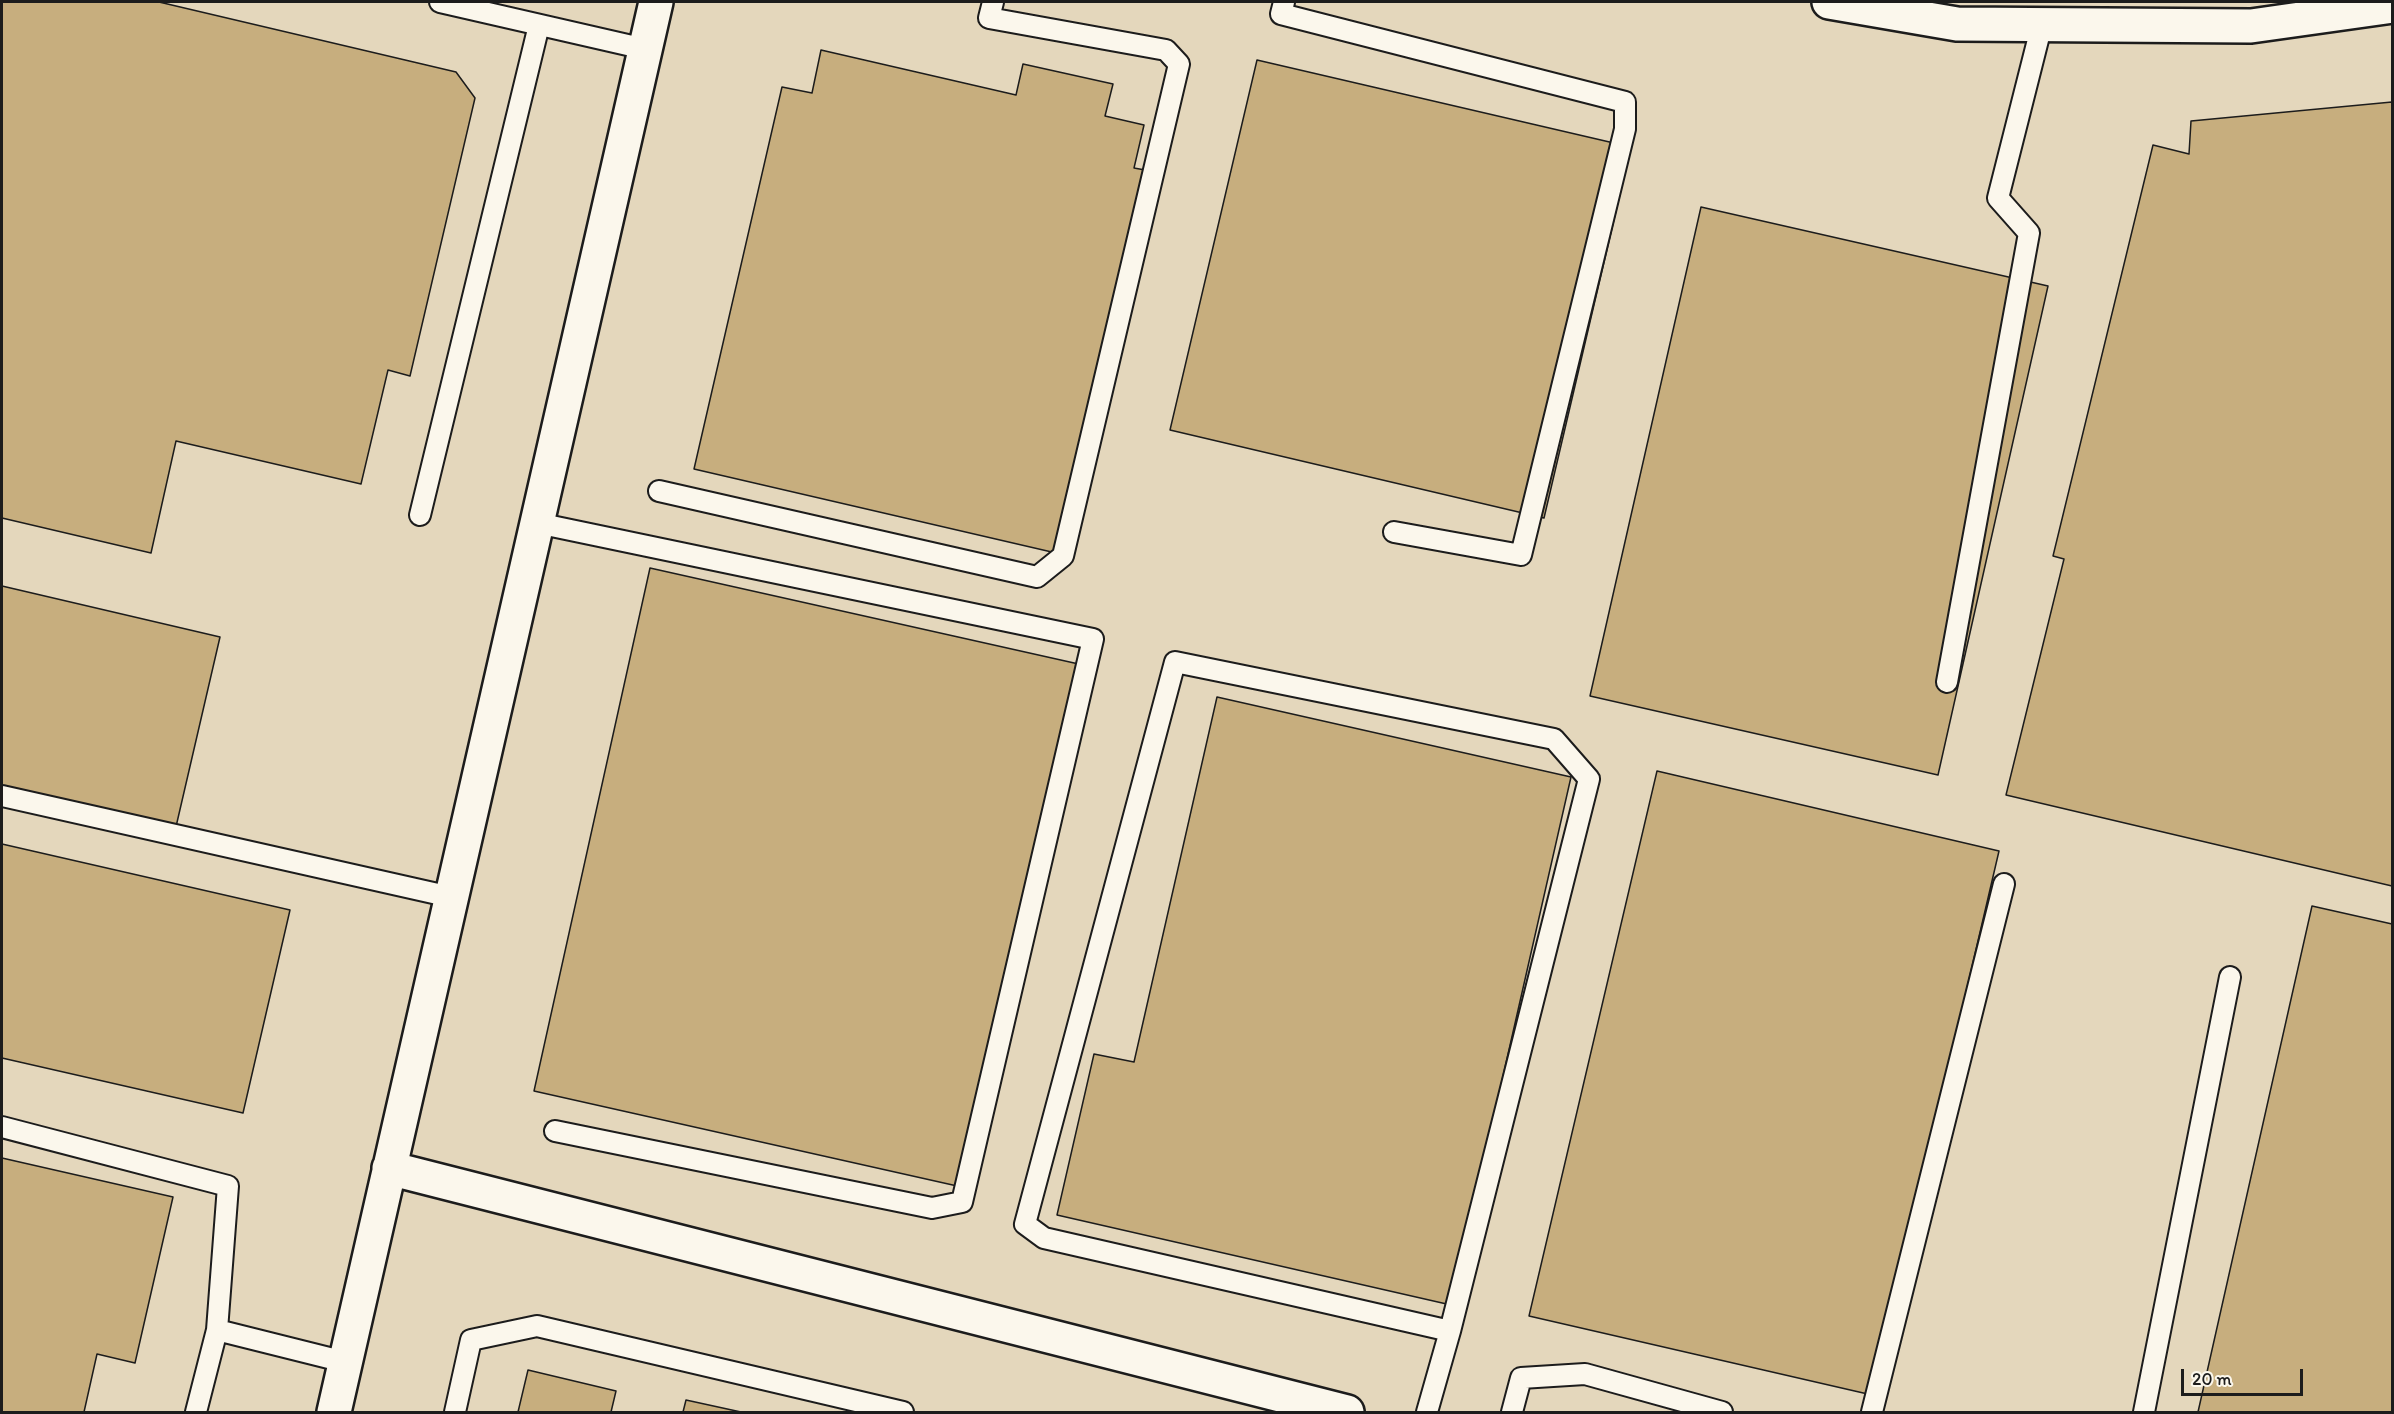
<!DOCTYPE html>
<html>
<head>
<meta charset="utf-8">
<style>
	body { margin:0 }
	#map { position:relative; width:2394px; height:1414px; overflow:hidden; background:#f1e8d6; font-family:Itim,sans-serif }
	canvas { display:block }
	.frame { position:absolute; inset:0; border:3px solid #1c1c1c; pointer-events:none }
	.scale { position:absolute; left:2181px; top:1369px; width:122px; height:27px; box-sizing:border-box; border:3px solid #1c1c1c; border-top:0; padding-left:8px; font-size:18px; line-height:21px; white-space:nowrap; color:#1c1c1c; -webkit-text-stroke:4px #fbf7ec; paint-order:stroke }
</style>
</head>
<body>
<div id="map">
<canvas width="2394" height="1414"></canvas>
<div class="frame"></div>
<div class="scale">20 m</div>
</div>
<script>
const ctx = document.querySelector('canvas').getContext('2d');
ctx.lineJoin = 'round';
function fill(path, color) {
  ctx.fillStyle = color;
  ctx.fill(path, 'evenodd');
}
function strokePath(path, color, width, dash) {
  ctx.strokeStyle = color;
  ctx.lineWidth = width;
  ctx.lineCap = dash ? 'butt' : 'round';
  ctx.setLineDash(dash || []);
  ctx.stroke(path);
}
const built = new Path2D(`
	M2,2H2392V1412H2Z`);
const building = new Path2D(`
	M2,2H159L456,72L475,98L410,376L388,370L361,484L176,441L151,553L2,518Z
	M821,50L1016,95L1023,64L1113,84L1105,116L1144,125L1134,168L1145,170L1056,553L694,469L782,87L812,93Z
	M1257,60L1631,147L1544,518L1170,430Z
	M2392,102V886L2006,795L2064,559L2053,556L2153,145L2189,154L2191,121Z
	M1701,207L2048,286L1938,775L1590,696Z
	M650,568L1092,667L975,1190L534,1091Z
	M2,586L220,637L175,831L2,791Z
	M1217,697L1571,777L1451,1305L1057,1215L1094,1054L1134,1062Z
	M1657,771L1999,851L1872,1395L1529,1316Z
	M2,844L290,910L243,1113L2,1058Z
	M2312,906L2392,924V1412H2198Z
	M2,1158L173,1197L135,1363L97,1354L84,1412H2Z
	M528,1370L616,1391L611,1412H518Z
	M686,1400L741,1412H683Z`);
const lane = new Path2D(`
	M440,2L645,49
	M1284,2L1281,14L1625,102V129L1521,555L1394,532
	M659,491L1037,577L1063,556L1179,64L1166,50L989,18L993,2
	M420,515L539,25
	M537,523L1093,639L962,1202L932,1208L555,1131
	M1947,682L2029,233L1998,198L2042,24
	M2,796L451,897
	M2,1127L228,1186L217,1330
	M196,1412L217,1330L345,1362
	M455,1412L471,1340L537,1326L903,1412
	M1427,1412L1450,1331L1589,779L1554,739L1175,662L1025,1224L1044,1238L1450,1331
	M1512,1412L1521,1378L1585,1374L1722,1412
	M1872,1412L2004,884
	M2144,1412L2230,977`);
const street = new Path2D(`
	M1829,2L1957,24L2251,26L2392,6
	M389,1168L1347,1412
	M334,1412L656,2`);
fill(built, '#e4d7bc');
fill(building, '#c7ae7e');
strokePath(building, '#1c1c1c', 1.5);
strokePath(lane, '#1c1c1c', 24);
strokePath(street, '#1c1c1c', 38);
strokePath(lane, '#fbf7ec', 20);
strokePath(street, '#fbf7ec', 33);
</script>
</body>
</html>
